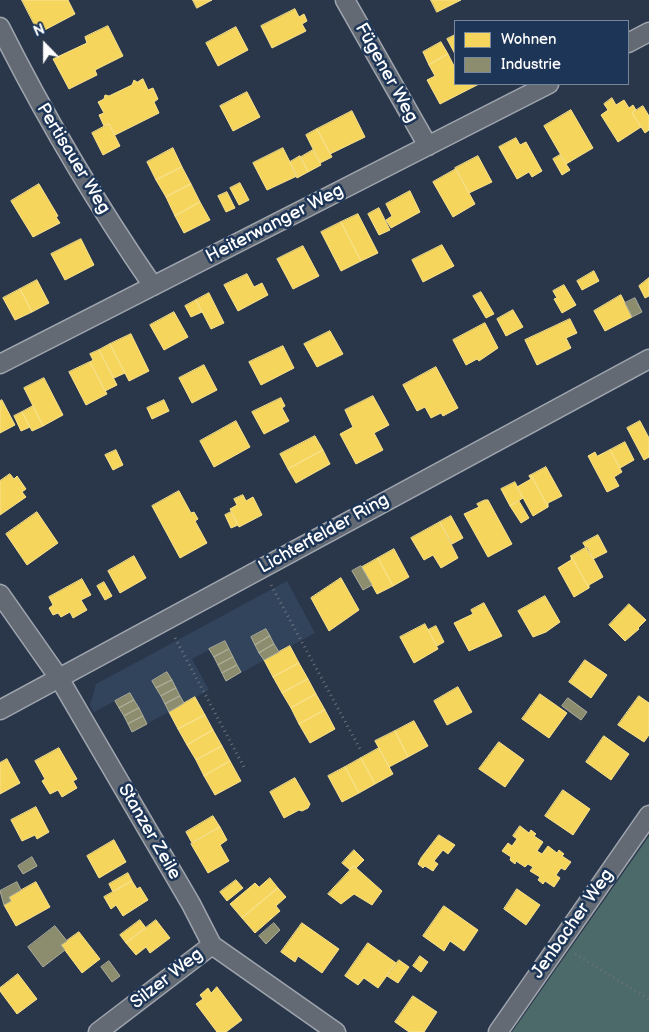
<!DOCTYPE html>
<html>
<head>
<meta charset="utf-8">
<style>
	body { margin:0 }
	#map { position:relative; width:649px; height:1032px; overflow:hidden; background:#2a374a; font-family:"Balsamiq Sans",sans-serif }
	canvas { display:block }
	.legend { position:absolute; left:454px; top:20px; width:175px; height:65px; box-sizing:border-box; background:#1d3557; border:1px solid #77869a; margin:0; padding:6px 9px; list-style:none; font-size:15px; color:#fff }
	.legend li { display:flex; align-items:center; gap:10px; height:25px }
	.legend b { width:25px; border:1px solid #77869a }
	.north { position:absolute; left:20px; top:20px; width:50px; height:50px; -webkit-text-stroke:4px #1d3557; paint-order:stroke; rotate:338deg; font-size:14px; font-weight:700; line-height:20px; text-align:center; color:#fff }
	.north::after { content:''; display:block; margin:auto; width:18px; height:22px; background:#fff; clip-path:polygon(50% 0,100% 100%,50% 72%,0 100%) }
</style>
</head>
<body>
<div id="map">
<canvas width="649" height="1032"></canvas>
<ul class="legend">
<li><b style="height:14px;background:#f6d55c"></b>Wohnen</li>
<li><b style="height:14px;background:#8c8c6e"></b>Industrie</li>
</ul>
<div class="north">N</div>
</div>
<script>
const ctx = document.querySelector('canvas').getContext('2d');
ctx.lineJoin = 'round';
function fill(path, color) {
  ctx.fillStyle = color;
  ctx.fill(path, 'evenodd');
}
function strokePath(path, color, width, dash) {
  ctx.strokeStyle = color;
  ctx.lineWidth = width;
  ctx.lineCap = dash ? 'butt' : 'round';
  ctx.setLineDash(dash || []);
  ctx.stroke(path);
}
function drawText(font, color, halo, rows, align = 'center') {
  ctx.font = font + ' "Balsamiq Sans",sans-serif';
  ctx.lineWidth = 5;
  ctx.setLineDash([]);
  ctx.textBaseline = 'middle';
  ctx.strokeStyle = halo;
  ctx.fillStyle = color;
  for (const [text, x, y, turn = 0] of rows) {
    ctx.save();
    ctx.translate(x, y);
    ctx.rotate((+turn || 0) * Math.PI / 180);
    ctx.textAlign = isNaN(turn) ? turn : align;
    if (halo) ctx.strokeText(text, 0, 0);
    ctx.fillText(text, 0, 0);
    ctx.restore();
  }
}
const built = new Path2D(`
	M287,581L315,633L226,681L209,650L192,659L209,690L132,732L115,701L94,712L90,705L96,684Z`);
const green = new Path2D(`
	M649,836V1032H512Z`);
const homes = new Path2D(`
	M22,0H68L75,14L39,33Z
	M193,0H212L197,8Z
	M431,0H461L437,12Z
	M295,9L299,17L304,14L307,21L302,24L306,31L272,48L261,26Z
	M108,26L123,56L95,70L97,75L69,89L53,59L87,43L85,37Z
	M236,27L248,50L218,66L206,43Z
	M455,35V54L447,39Z
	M441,42L448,54L429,65L423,52Z
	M448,54L455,68V84H479L440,104L427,80L435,76L429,65Z
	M143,79L148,90L153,88L158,99L154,102L159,113L115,135L109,124L104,126L99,115L104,113L98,102L104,99L105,95L109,96L132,85L134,80L137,82Z
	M247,92L260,117L233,131L220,106Z
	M612,98L616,105L624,100L629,108L633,105L636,110L632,113L641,127L618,142L601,115L608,110L604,104Z
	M643,106L649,116V130L645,133L632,113Z
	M571,110L593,148L566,164L544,126Z
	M352,111L365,137L330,154L317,129Z
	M109,124L120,146L103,155L92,133Z
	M317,129L332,157L320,163L306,135Z
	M516,138L520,145L526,142L542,171L532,177L529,172L517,179L499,147Z
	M173,148L182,167L156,180L147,162Z
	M283,148L297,176L267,190L253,163Z
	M313,150L321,165L308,172L301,157Z
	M560,155L570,170L562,175L553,159Z
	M300,156L308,172L297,178L290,162Z
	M478,156L492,182L469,193L455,168Z
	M182,167L191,184L166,197L156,180Z
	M456,169L475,204L453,217L433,182Z
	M240,183L249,200L239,205L230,188Z
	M39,184L58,216L56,217L60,223L33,237L11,201Z
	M191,184L200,202L175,216L166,197Z
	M410,191L420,212L391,228L386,220L392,216L386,204Z
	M227,192L235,208L226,212L218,196Z
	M200,202L210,220L184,233L175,216Z
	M379,208L390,230L379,235L368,214Z
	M358,214L378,253L361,261L341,222Z
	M341,222L361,261L341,271L321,232Z
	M81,239L94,265L65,280L51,254Z
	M442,245L454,266L423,282L412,260Z
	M303,246L319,276L293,289L277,259Z
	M594,271L599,281L582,290L577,281Z
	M247,274L254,287L262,283L268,295L238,311L224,285Z
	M649,278V296L645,298L639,286Z
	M37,280L49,303L32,312L20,289Z
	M564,285L576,305L562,313L554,299L557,298L553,291Z
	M20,289L32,312L15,320L3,298Z
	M481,292L494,314L486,318L473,296Z
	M209,293L224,323L211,329L196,300Z
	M621,295L632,317L605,331L594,311Z
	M196,300L202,312L191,317L185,306Z
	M513,310L523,327L506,336L497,319Z
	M174,312L188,337L164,350L150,325Z
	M570,319L577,333L566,338L571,348L537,365L525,340Z
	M485,323L498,348L479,361L477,359L466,365L453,340Z
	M330,331L343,354L317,367L304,344Z
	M131,334L149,371L129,381L110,344Z
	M110,344L125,373L114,378L99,350Z
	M283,346L294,368L261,385L249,362Z
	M99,350L117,385L105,391L90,362L93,360L90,354Z
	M90,362L107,394L86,405L69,372Z
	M204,365L217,390L192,403L179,378Z
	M436,367L458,408L443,416L441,413L431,418L425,407L417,411L403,385Z
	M44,378L63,415L43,426L24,388Z
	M373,396L389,425L374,433L383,450L356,464L340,434L353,427L345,410Z
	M281,398L285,406L282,408L289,421L264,434L252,412Z
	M2,400L15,425L0,433V401Z
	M164,400L169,411L152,419L147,408Z
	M33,406L43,426L32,431L22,412Z
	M22,412L30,427L21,431L14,416Z
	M236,421L250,447L214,467L200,441Z
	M640,421L649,438V457L644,460L627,428Z
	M315,436L323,450L288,469L280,454Z
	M625,442L634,460L620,468L610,450Z
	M116,450L123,465L113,470L105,455Z
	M323,450L330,464L296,483L288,469Z
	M610,450L622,472L614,477L619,486L607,492L588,456L595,452L597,456Z
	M546,467L562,496L548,503V507L531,475Z
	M10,474L14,479L17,476L26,489L22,492L26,497L0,515V481Z
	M531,475L548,507L533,516L517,487L531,479L529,476Z
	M515,482L523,498L510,506L501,489Z
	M179,491L191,513L194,512L198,519L195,521L207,543L180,558L152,506Z
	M243,495L246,501L253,497L262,515L239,527L230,509L237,505L234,499Z
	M485,500H488L512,544L488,557L464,514L479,507L477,504Z
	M519,501L529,518L521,523L510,506Z
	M37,512L58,543L27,565L6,534Z
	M231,512L238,525L231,528L225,515Z
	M451,516L463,538L452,544L440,522Z
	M440,522L458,558L441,568L433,555L424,560L411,538Z
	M598,535L607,552L593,559L583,543Z
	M587,547L603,577L589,585V588L571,556Z
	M394,549L409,577L393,586L378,558Z
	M134,556L146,578L120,593L108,571Z
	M571,556L589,588L574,597L558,568L571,560Z
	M378,558L393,586L377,594L362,567Z
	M341,578L359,610L329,631L311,598Z
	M82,579L91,595L81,600L87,610L73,618L70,612L61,617L58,613L53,615L49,608L53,605L49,597Z
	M104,582L112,596L105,600L97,586Z
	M545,596L560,622L546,632L533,637L518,611Z
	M484,603L502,636L469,651L454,623L473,614L471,610Z
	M629,604L646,620L638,628L639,629L625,641L609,625Z
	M425,624L438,649L414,663L400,637Z
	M436,626L444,642L437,646L428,630Z
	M290,646L299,663L273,677L264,660Z
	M585,660L607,675L591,698L569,682Z
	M299,663L308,679L282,693L273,677Z
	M308,679L316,694L291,708L282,693Z
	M458,687L472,712L447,725L434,701Z
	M316,694L325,710L299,724L291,708Z
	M540,694L567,713L549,738L522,719Z
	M639,696L649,703V735L644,742L618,725Z
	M195,697L205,715L178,729L169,712Z
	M325,710L335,729L310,743L299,724Z
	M205,715L213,730L187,745L178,729Z
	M414,721L428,746L408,757L395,731Z
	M213,730L222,746L196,760L187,745Z
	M395,731L408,757L389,767L375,741Z
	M604,736L629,754L611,780L586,762Z
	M499,742L524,760L505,787L479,769Z
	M222,746L230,761L204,776L196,760Z
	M59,748L77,779L73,781L77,788L62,797L58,790L50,794L42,781L45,779L35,761Z
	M379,748L393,774L375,784L361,758Z
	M361,758L375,784L359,793L345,767Z
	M7,759L20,783L0,794V763Z
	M230,761L241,781L215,795L204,776Z
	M345,767L359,793L342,802L328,776Z
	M295,778L310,804L308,808L302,811L299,810L284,818L270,792Z
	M563,790L590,809L573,835L545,816Z
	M36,807L49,832L37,839L35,835L22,841L11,820Z
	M213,816L220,827L192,843L186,832Z
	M520,826L529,833L531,830L536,834L534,836L543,842L537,851L542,854L548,846L557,853L559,850L564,854L562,856L571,862L565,870L561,868L556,875L560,878L554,887L545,881L543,884L538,880L540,877L530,871L533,867L528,864L525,867L516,861L515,864L510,860L511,857L502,851L508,843L512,846L517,839L513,836Z
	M220,827L227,840L220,845L229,861L208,873L191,844Z
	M439,835L455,845L448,854L443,850L434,861L438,864L433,871L425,866L423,868L418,864L421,858Z
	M114,840L126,862L99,878L87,856Z
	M354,850L364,860L356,868L354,866L350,870L342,863Z
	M354,866L382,891L372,905L354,894L341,904L328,894Z
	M128,873L132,881L113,892L109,884Z
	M270,878L278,888L242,918L230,904L255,883L259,887Z
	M236,880L243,888L227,901L220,892Z
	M132,881L137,889L140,887L148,900L123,916L116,905L111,909L104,897Z
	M36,882L50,907L16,926L4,905L11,901L9,897Z
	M278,888L286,897L276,906L280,911L255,933L242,918Z
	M517,889L540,905L526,925L504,909Z
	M444,906L478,930L464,951L450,941L444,951L423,936Z
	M140,920L146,928L126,943L120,935Z
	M156,920L170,938L150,953L146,947L136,955L126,943Z
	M302,923L339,949L322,973L298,956L295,962L281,952Z
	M79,932L100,959L82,973L61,945Z
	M368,943L396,963L378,988L364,978L358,985L345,976Z
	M420,956L428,962L421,972L413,966Z
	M399,960L409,967L398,983L387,976Z
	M18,974L37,999L17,1014L0,991V988Z
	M217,987L242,1020L226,1032H217L196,1004L203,999L200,995L208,988L211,993Z
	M413,996L437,1012L424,1032H409L395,1022Z`);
const industry = new Path2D(`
	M635,298L642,312L632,317L625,303Z
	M361,566L372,585L363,590L352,571Z
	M266,629L270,636L255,645L251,637Z
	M270,636L274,644L259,653L255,645Z
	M225,641L229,649L214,657L209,649Z
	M274,644L279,652L264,660L259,653Z
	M229,649L233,657L218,665L214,657Z
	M233,657L237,665L222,673L218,665Z
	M237,665L241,672L226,681L222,673Z
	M167,672L172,680L156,688L152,681Z
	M172,680L176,688L161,696L156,688Z
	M176,688L180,696L165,704L161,696Z
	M130,693L134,700L119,708L115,701Z
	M180,696L184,703L169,712L165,704Z
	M568,698L587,712L581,720L562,706Z
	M134,700L139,708L124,716L119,708Z
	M139,708L143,716L128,724L124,716Z
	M143,716L147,724L132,732L128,724Z
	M32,857L37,866L23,874L18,866Z
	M17,882L21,890L9,897L11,901L4,905L0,891Z
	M274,923L280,930L266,944L259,936Z
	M55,926L67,941L61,945L65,950L43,967L28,947Z
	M109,961L120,976L112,982L101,967Z`);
const path = new Path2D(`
	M271,585L360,749
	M175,638L245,769
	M575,954L649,999`);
const minor = new Path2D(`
	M345,0L428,146
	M0,27C45,117 96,203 153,286
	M628,43L649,32
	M0,364L549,84
	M0,594L59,678L191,904L212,945L336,1032
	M0,710L649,359
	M98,1032L212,945
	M498,1032L649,815`);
const streetNames = [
	["Fügener Weg",386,73,61],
	["Pertisauer Weg",73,159,59],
	["Heiterwanger Weg",275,224,-27],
	["Lichterfelder Ring",324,534,-29],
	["Stanzer Zeile",149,832,60],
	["Jenbacher Weg",573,924,-55],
	["Silzer Weg",167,979,-38]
];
fill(built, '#32435c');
fill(green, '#4d6a6b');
fill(homes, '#f6d55c');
strokePath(homes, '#f9e28d', 1);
fill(industry, '#8c8c6e');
strokePath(industry, '#aeae9a', 1);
strokePath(minor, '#9fa5ae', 21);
strokePath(path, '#6a727c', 3, [1, 4]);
strokePath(minor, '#636a74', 18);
drawText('18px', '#fff', '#1d3557', streetNames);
</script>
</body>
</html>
